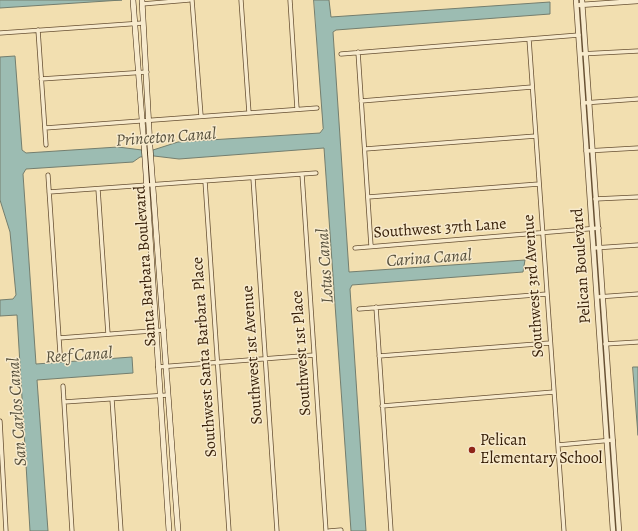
<!DOCTYPE html>
<html>
<head>
<meta charset="utf-8">
<style>
	body { margin:0 }
	canvas { display:block; background:#f2dfb0 }
</style>
</head>
<body>
<canvas width="638" height="531"></canvas>
<script>
const ctx = document.querySelector('canvas').getContext('2d');
ctx.lineJoin = 'round';
function fill(path, color) {
  ctx.fillStyle = color;
  ctx.fill(path, 'evenodd');
}
function strokePath(path, color, width, dash) {
  ctx.strokeStyle = color;
  ctx.lineWidth = width;
  ctx.lineCap = dash ? 'butt' : 'round';
  ctx.setLineDash(dash || []);
  ctx.stroke(path);
}
function drawText(font, color, halo, rows, align = 'center') {
  ctx.font = font + ' Alegreya,serif';
  ctx.lineWidth = 3;
  ctx.setLineDash([]);
  ctx.textBaseline = 'middle';
  ctx.strokeStyle = halo;
  ctx.fillStyle = color;
  for (const [text, x, y, turn = 0] of rows) {
    ctx.save();
    ctx.translate(x, y);
    ctx.rotate((+turn || 0) * Math.PI / 180);
    ctx.textAlign = isNaN(turn) ? turn : align;
    if (halo) ctx.strokeText(text, 0, 0);
    ctx.fillText(text, 0, 0);
    ctx.restore();
  }
}
const water = new Path2D(`
	M0,0H122L0,8Z
	M314,0H329L331,17L550,2V14L336,30L333,32L349,272L525,260L523,272L352,285L350,289L366,531H351L324,148L179,159L154,156L140,157L133,162L26,169L23,174L36,364L132,357L133,373L37,380L48,531H30L17,315L0,316V300L13,299L16,295L10,232L0,200V57L15,56L22,150L26,153L118,147L142,150H153L178,142L320,133L323,129Z
	M633,367H638V435Z`);
const minor = new Path2D(`
	M192,0L201,116
	M241,0L249,113
	M290,0L297,109
	M142,4L189,0
	M38,30L46,145
	M0,33L143,23
	M529,39L564,531
	M358,52L371,246
	M341,54L579,35
	M580,54L638,51
	M41,79L147,72
	M361,101L532,87
	M583,103L638,99
	M45,128L317,108
	M365,149L536,136
	M586,151L638,148
	M302,174L326,531
	M48,175L60,353
	M253,178L277,531
	M205,181L229,531
	M98,189L108,334
	M49,192L316,173
	M368,197L539,184
	M595,199L638,197
	M355,248L599,228
	M594,248L638,245
	M597,297L638,294
	M376,307L391,531
	M359,309L547,294
	M59,338L164,330
	M605,344L638,342
	M379,356L550,343
	M158,367L314,355
	M63,386L72,531
	M112,399L121,531
	M64,402L168,395
	M382,406L554,392
	M0,421L6,531
	M558,445L613,440
	M329,531L341,530`);
const tertiary = new Path2D(`
	M576,0L613,531
	M582,0L619,531
	M580,5L638,1`);
const secondary = new Path2D(`
	M133,0L145,159L169,531
	M142,0L150,147L178,531`);
const markers = [
	[472,450,4,"#8f2418"]
];
const streetNames = [
	["Southwest 37th Lane",440,229,-4],
	["Santa Barbara Boulevard",146,266,-94],
	["Pelican Boulevard",582,266,-94],
	["Southwest 3rd Avenue",534,286,-94],
	["Southwest 1st Place",302,353,-94],
	["Southwest 1st Avenue",253,355,-94],
	["Southwest Santa Barbara Place",205,357,-94]
];
const poiNames = [
	["Pelican",480,441],
	["Elementary School",480,459]
];
const waterNames = [
	["Princeton Canal",166,138,-4],
	["Carina Canal",429,259,-4],
	["Lotus Canal",326,266,-94],
	["Reef Canal",79,356,-4],
	["San Carlos Canal",18,412,-94]
];
fill(water, '#9cbcb2');
strokePath(water, '#747e6e', 1);
strokePath(minor, '#675033', 5);
strokePath(tertiary, '#675033', 6);
strokePath(secondary, '#392109', 6);
strokePath(minor, '#f7eacc', 3.5);
strokePath(tertiary, '#f7eacc', 4.5);
strokePath(secondary, '#f7eacc', 5);
for (const [x, y, r, color] of markers) {
  const dot = new Path2D();
  dot.arc(x, y, r, 0, 2 * Math.PI);
  ctx.fillStyle = color;
  ctx.fill(dot);
  strokePath(dot, '#f7eacc', 1.5);
}
drawText('16px', '#392109', '#f7eacc', streetNames);
drawText('16px', '#392109', '#f7eacc', poiNames, 'left');
drawText('italic 17px', '#57503c', '#f7eacc', waterNames);
</script>
</body>
</html>
